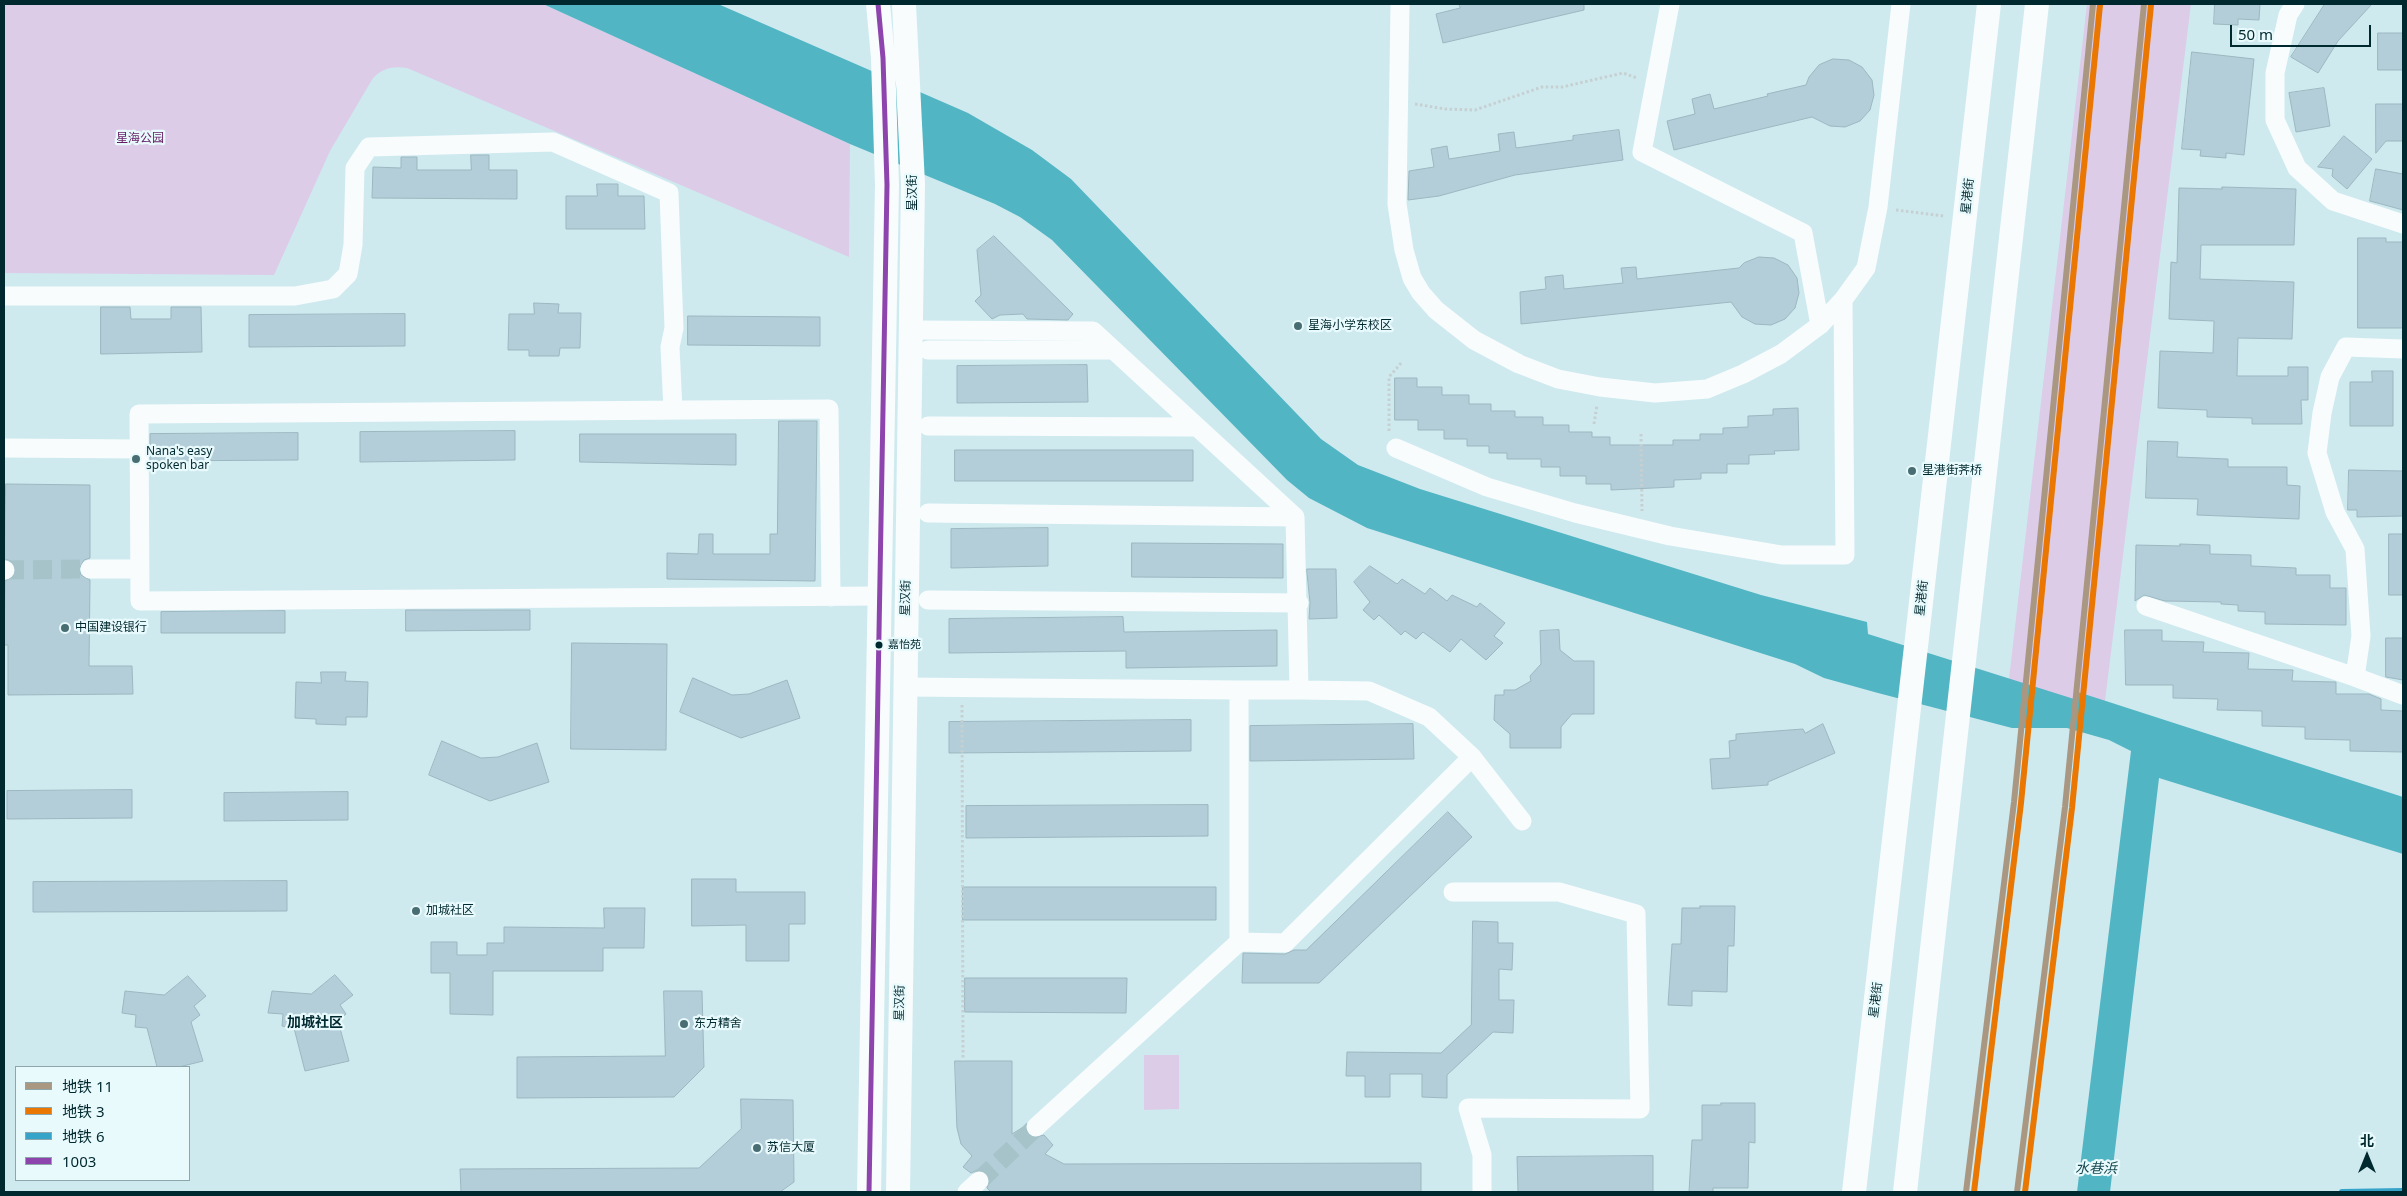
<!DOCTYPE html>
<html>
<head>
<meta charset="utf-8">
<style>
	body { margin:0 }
	#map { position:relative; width:2407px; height:1196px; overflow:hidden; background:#ceeaef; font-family:"Noto Sans","Noto Sans SC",sans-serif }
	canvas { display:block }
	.frame { position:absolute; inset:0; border:5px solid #00292f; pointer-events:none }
	.legend { position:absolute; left:15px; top:1066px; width:175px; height:115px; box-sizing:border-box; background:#e9fafd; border:1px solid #8ca6ab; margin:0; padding:6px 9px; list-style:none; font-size:15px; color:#00292f }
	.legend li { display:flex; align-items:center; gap:10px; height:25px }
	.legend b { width:25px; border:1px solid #8ca6ab }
	.north { position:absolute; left:2342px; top:1131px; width:50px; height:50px; -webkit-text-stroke:4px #e9fafd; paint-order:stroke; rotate:0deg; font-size:14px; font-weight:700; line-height:20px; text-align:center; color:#00292f }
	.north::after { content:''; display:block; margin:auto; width:18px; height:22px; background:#00292f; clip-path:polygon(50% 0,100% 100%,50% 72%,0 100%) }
	.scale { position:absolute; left:2230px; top:25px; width:141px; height:22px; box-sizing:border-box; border:2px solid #00292f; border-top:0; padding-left:6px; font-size:15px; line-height:18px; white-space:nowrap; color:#00292f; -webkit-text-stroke:4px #e9fafd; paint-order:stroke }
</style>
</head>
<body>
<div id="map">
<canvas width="2407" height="1196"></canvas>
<div class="frame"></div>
<ul class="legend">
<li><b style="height:6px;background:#a99782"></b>地铁 11</li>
<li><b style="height:6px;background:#e97702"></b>地铁 3</li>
<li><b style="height:6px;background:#36a3c9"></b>地铁 6</li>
<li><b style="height:6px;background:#8e44ad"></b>1003</li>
</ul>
<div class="north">北</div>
<div class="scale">50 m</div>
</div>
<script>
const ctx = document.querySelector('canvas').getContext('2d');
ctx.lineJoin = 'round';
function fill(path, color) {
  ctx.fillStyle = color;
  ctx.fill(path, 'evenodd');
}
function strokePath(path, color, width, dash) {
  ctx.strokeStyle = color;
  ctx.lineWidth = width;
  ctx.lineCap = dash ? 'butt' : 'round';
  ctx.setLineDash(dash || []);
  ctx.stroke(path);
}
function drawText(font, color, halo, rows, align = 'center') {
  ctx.font = font + ' "Noto Sans","Noto Sans SC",sans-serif';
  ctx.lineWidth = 4.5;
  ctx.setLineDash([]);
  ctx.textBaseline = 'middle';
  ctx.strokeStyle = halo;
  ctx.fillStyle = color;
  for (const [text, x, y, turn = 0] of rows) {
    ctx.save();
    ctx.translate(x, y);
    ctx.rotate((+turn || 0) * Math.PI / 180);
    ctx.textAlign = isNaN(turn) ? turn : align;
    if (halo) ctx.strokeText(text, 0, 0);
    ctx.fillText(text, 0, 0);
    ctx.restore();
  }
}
const green = new Path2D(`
	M4,4H543L850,144L849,257L407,68C393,66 383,68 373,78L330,151L274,275L4,273Z
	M2087,4H2191L2105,701L2078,692L2075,700L2009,679Z
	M1144,1055H1179V1109L1144,1110Z`);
const water = new Path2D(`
	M543,4H718L968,113L1032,150L1071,179L1321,439L1358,465L1420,489L1761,595L1867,622L1868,634L2074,699L2078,692L2403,797V854L2159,778L2110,1192H2077L2131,751L2109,740L2067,728H2012L1878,693L1824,678L1795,664L1367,528L1309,498L1287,480L1052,240L1020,217L995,204L850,144Z`);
const building = new Path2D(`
	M1459,4H1584V10L1443,43L1436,14L1460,8Z
	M2215,4H2260L2259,20L2238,19V25L2214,24Z
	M2325,4H2372L2338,41L2318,73L2291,57Z
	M2378,33H2403V70H2378Z
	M2192,52L2254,59L2244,155L2226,153V158L2200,156L2201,150L2182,149Z
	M1833,59L1849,60L1862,67L1872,80L1874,95L1870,110L1860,121L1845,127L1830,126L1812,117L1674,150L1667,121L1695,114L1692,99L1710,94L1714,109L1768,96L1767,94L1806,85L1809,77L1819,65Z
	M2324,88L2330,126L2296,132L2289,93Z
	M2376,104H2403V141H2386L2376,153Z
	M1619,130L1623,160L1515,175L1439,196L1408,200L1409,171L1434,167L1431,149L1447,146L1449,159L1500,151L1498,134L1514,132L1516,148L1573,140V136Z
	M2344,136L2372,159L2347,189L2332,176L2333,169L2318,167Z
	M471,155H489V170H517V199L372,198L373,167L401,168V157H417V170H471Z
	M2376,169L2403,174V210L2370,201Z
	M597,184H618V196H644L645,229H566V196H597Z
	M2222,187L2296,189L2294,245H2201L2200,279L2294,282L2292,339L2238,338L2237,376H2288V367H2308V400H2301L2302,424H2252V418L2207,417V410L2158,408L2160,351L2213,353L2214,321L2169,319L2171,262L2177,263L2179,188L2222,189Z
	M994,236L1073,314L1068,320L1027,319L1023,314L1000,315L992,319L975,301L981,295L977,250Z
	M2358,238H2386V242H2403V328H2358Z
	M1759,257L1774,258L1788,265L1797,278L1799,293L1795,308L1785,319L1771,325L1755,324L1742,317L1731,302L1521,324L1520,292L1546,289L1545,277L1563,275L1564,289L1623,283L1621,268L1636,267L1637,279L1739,268L1744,263Z
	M534,303L559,304L558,313H581L580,348H560L559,356H529V350H508L509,314H534Z
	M101,307H130L131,319H171V307H201L202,352L101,354Z
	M405,314V346L249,347V315Z
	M688,316L820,317V346L688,345Z
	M1087,365L1088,402L957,403V366Z
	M2372,371H2393V426H2350V382H2372Z
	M1395,378H1417V387H1442V395H1469V404H1491V411H1515V417H1543V425H1569V432H1592V437H1610V445H1673V440H1700V434H1723V428L1748,427V416L1773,415V409L1798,408L1799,450L1774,451L1775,454L1749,455V464H1727V473H1701V479L1674,480V487L1611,490V484H1586V476H1560V467H1541V459H1507V453H1489V446H1467V439H1444V430H1418V420H1395Z
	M779,421H817L815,581L667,579V553L698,554L699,534H713V554H770V534H777Z
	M515,431V460L360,462V432Z
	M298,433V460L150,461V434Z
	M580,434H736V465L580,462Z
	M2148,441L2178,442L2177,457L2228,459V467H2287V485L2300,486L2299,519L2197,515L2198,499L2146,498Z
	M955,450H1193V481H955Z
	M2349,470L2403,471V516L2357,517V510H2348Z
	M6,484L90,485V558L84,560L79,569L81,575L90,580L89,666H132L133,694L8,695V645H4L5,581L14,576L16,570L11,561L5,559Z
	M1048,528V566L951,568V529Z
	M2389,534H2403V595H2389Z
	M1132,543L1283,544V578L1132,577Z
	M2180,544L2210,545V554L2251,555V566L2296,568V575H2330V588H2346V625L2265,624V612L2238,611V605L2221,604V602L2165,601L2144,595L2135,601L2136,545L2180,546Z
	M1370,566L1397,584L1402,579L1425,594L1430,588L1447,601L1452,595L1477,607L1480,603L1505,623L1494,636L1503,643L1486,660L1461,639L1450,652L1423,632L1416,639L1405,631L1401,635L1379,615L1374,620L1363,610L1370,602L1354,582Z
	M1307,569H1336L1337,618L1309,619L1310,603Z
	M406,610H530V630L406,631Z
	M285,611V633H161V612Z
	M1123,617L1124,632L1277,630V666L1126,668V651L949,653V619Z
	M1559,630L1560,650L1574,661H1594V714H1572L1561,727V748H1510V734L1494,720L1495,695H1504V690H1515L1531,681L1530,676L1541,664L1540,631Z
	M2125,630H2162V641L2204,642L2203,652L2249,653L2248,669L2293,670L2292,681L2336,682V694H2369L2381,699V710L2403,711V752L2350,751V740L2305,739V727L2262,726V711L2217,710L2218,699L2173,698V685H2126Z
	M2386,638H2403V680L2386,677Z
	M572,643L667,644L666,750L571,749Z
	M321,672H346L345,681L368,682L367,717H346V725L316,724V719L295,718L296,682L321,683Z
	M693,678L732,695L749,694L787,680L800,718L741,738L680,712Z
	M1191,720V751L949,753V722Z
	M1413,724L1414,759L1250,761V726Z
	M1823,724L1835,753L1768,782V785L1712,789L1710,759L1730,758L1729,741L1736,740V734L1803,729L1805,733Z
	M442,741L481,758L498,757L537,743L549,782L490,801L429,775Z
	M132,790V818L7,819V791Z
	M348,792V820L224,821V793Z
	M1208,805V836L966,838V806Z
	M1448,812L1472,837L1319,983H1242L1243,953L1285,954L1294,950H1306Z
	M692,879H736V892H805V924H789V961H746V925L692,926Z
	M287,881V911L33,912V882Z
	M963,887H1216V920H963Z
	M1700,906H1735L1734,946H1728L1727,992L1692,991V1006L1668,1005L1672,944H1681L1682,908H1700Z
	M604,908H645L644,948H603V971H493V1015L450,1014V973H431V942H457V955H487V943H504V927L604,928Z
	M1473,921L1498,922V943H1513L1512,970L1499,969V1000H1514L1513,1033L1493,1032L1447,1075V1098L1422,1097V1074H1390V1097H1365V1076H1346L1347,1052L1441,1053L1471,1025Z
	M335,975L353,995L340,1005L346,1014L338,1021L349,1061L305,1071L294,1028L282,1026L283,1014L268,1013L272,991L311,994Z
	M188,976L206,996L194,1006L200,1015L191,1022L203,1061L179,1067H157L147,1028L135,1027L136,1015L122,1013L125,991L164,995Z
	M965,978H1127L1126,1013L965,1012Z
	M664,991H702L704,1067L674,1097L517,1098V1057L665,1056Z
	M955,1061H1012V1134L1025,1126L1027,1134L1032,1138L1044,1135L1053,1145L1045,1154L1064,1164L1421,1163V1192H991L987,1188L990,1179L987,1173L977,1170L971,1173L963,1167L972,1156L961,1144L957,1128Z
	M741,1099L793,1100L794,1182L780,1192H461L460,1169L699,1168L741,1129Z
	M1721,1103H1755V1143L1749,1142L1748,1188H1713V1192H1689L1692,1140H1702V1105H1721Z
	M1653,1156V1192H1518L1517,1157Z`);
const minorTunnel = new Path2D(`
	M5,570L90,569
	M979,1181L1036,1127`);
const path = new Path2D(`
	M1415,104L1445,109L1475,110L1542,87H1562L1623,73L1637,78
	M1896,210L1944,216
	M1594,424L1597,405
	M1389,431V377L1402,362
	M1641,434L1642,511
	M962,705L963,1061`);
const minor = new Path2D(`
	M1400,4L1397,204L1404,250L1412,278L1421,293L1436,310L1474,340L1519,364L1558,379L1600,387L1655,393L1707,389L1743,374L1781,354L1820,325L1843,300L1866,268L1878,207L1901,4
	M1670,4L1642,152L1803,233L1820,325
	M2295,4L2288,15L2275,73V120L2297,168L2333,201L2403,224
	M4,296H295L333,289L348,274L353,245L355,168L369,147L553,142L669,193L674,328L670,347L673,410
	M911,330L1093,331L1295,517L1299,690H1239
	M2403,349L2346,347L2330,377L2322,413L2317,453L2335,512L2355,549L2361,636L2355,677L2403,695
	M928,350H1112
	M928,426L1196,427
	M4,448L139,449
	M1396,448L1487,487L1575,513L1670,536L1782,555H1845L1843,300
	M928,513L1295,517
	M90,569H140
	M4,570H5
	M831,597L829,409L139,414L140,601L880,596
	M928,600L1299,603
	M2146,606L2355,677
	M904,687L1239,690V942
	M1299,690L1369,691L1429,717L1472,757L1522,821
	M1453,892H1559L1636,914L1640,1109L1468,1108L1482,1155V1192
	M1036,1127L1239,942L1285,943L1472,757
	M967,1192L979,1181`);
const major = new Path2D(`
	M869,1192L887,185L883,58L878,4
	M898,1192L913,184L904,4
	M1854,1192L1989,4
	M1905,1192L2037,4`);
const bus1 = new Path2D(`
	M869,1192L887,185L883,58L878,4`);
const metro1 = new Path2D(`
	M1966,1192L2014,802L2093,4
	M2017,1192L2065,807L2144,4`);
const metro2 = new Path2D(`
	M1974,1192L2021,803L2100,5
	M2025,1192L2072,808L2151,5`);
const metro3 = new Path2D(`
	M2342,1192L2403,1191`);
const markers = [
	[1298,326,5,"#486d72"],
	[136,459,5,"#486d72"],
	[1912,471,5,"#486d72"],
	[65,628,5,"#486d72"],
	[879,645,4.5,"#00292f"],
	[416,911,5,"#486d72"],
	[684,1024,5,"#486d72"],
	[757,1148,5,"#486d72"]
];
const busNames = [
	["嘉怡苑",888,645]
];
const parkNames = [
	["星海公园",140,139]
];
const streetNames = [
	["星汉街",913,193,-90],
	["星港街",1968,196,-84],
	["星汉街",906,598,-89],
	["星港街",1922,598,-84],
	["星港街",1876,1000,-83],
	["星汉街",900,1003,-89]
];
const poiNames = [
	["星海小学东校区",1308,326],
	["Nana's easy",146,452],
	["spoken bar",146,466],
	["星港街荠桥",1922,471],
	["中国建设银行",75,628],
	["加城社区",426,911],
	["东方精舍",694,1024],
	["苏信大厦",767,1148]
];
const neighbourhoodNames = [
	["加城社区",315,1023]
];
const waterNames = [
	["水巷浜",2096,1169]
];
fill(green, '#dccce8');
fill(water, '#51b5c3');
fill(building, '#b3ced8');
strokePath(building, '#9cb7c0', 1);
strokePath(minorTunnel, '#a5c3c9', 19, [19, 9]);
strokePath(path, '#c6d0d1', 3, [2.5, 2.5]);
strokePath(minor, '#f8fcfd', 19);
strokePath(major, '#f8fcfd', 24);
strokePath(bus1, '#8e44ad', 5);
strokePath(metro1, '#a99782', 6);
strokePath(metro2, '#e97702', 6);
strokePath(metro3, '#36a3c9', 6);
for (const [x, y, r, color] of markers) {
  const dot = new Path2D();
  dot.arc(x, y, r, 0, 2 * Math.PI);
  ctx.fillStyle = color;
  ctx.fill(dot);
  strokePath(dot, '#e9fafd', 2);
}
drawText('11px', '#00292f', '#e9fafd', busNames, 'left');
drawText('12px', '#661d63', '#e9fafd', parkNames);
drawText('12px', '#00292f', '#e9fafd', streetNames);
drawText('12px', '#00292f', '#e9fafd', poiNames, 'left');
drawText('bold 14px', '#00292f', '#e9fafd', neighbourhoodNames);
drawText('italic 14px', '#164951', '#e9fafd', waterNames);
</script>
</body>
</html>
